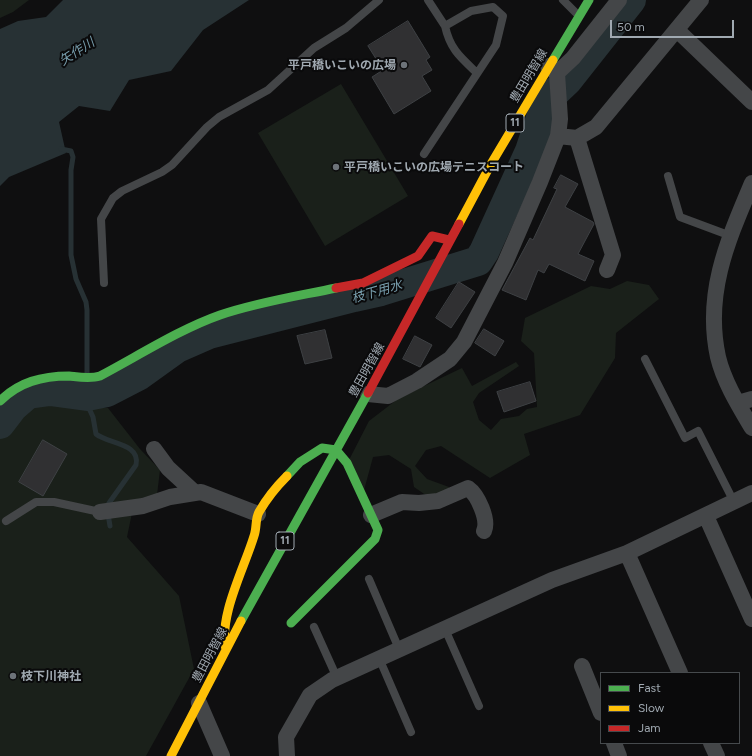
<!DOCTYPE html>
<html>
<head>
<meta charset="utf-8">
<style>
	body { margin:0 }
	#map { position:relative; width:752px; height:756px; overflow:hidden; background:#0f0f10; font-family:Figtree,sans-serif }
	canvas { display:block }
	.legend { position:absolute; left:600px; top:672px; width:140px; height:72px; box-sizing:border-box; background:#0a0a0b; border:1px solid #464a4d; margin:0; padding:5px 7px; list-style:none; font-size:12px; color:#a0a9b1 }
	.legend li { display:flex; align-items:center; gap:8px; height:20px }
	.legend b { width:20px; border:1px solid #464a4d }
	.scale { position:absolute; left:610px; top:20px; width:124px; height:18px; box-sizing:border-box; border:2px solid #a0a9b1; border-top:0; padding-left:5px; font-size:12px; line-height:14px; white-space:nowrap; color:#a0a9b1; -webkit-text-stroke:3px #0a0a0b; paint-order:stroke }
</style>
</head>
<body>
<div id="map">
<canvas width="752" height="756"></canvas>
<ul class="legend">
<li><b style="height:5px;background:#4caf50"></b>Fast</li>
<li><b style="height:5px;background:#ffc107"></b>Slow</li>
<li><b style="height:5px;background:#c62828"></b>Jam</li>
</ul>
<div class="scale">50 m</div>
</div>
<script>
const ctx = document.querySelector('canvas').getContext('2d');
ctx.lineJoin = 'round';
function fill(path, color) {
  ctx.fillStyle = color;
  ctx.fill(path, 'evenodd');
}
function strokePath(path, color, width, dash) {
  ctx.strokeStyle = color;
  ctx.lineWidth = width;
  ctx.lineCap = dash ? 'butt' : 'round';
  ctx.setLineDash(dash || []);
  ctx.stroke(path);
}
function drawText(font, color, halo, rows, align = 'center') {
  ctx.font = font + ' Figtree,"Noto Sans JP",sans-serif';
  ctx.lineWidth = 4;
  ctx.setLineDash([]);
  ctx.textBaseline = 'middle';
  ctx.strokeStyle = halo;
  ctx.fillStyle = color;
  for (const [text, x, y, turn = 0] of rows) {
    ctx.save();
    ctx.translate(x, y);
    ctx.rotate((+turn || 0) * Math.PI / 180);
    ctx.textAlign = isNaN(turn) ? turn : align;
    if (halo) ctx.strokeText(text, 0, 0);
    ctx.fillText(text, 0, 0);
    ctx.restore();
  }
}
const green = new Path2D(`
	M0,0H29L13,12L0,18Z
	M341,84L408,196L325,246L258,133Z
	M627,281L649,285L659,299L616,333L615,358L580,415L524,434L530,455L490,478L441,446L426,450L415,466L427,479L449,487V495L430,498L414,487L411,469L389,455L373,457L363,494L349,460L369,421L399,398L462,368L472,386L516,362L519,366L479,393L473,402L479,420L491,430L501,419L519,416L527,409L537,407L534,353L521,341L525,318L591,286L610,289Z
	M52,395L80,406L108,408L140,449L160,470L157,495L132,513L127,537L179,596L194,669L146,756H0V430L18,407L31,397Z`);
const water = new Path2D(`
	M63,0H249L203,30L171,71L129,80L110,111L79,106L59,122L66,153L9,177L0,186V29L18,21L46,17Z`);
const stream = new Path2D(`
	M61,149L71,151L73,157L71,170V255L76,279L86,302L87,310V373
	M86,383L88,406L93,417L96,434C108,444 141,443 136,465L109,503L107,508L110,526`);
const river = new Path2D(`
	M0,424L13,407L28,394L50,391L87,396L107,392L138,376L177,348L209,334L354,297L381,291L478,261L484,252L530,151L547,100L567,81L631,0`);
const building = new Path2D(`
	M408,21L430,57L426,60L432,70L422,76L431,91L394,114L372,77L383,70L368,46Z
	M561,175L578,184L565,207L593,222L594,224L578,254L594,261L585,281L549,264L544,273L538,270L526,300L502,290L530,238L533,240L557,189L554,188Z
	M459,282L475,292L451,328L436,318Z
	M484,329L504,341L495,356L475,343Z
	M325,330L332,358L305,364L297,336Z
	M415,336L432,345L420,367L403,359Z
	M530,382L536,401L504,412L497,392Z
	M43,440L67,454L43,496L19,482Z`);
const lane = new Path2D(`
	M563,0L578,15
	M445,26C450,49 460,57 477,73
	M424,154L496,45L503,16L493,7L471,11L445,26L428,0
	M668,176L680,217L731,236
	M104,283L101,219L113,198L122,191L162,172L172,165L207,127L219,117L268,90L314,48L346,28L379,0
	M645,359L685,438L698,431L734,502
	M6,521L36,502H54L100,512
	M369,579L399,649
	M314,627L337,678
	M445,629L479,706
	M379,658L411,732`);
const street = new Path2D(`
	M677,30L752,102
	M557,73L573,58L619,0
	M558,136L577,138L596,127L701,0
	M577,138L613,255L607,270
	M752,183C728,240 704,293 718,357C724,382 739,406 752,428
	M368,394L388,396L417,381L450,359L464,342L505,263L540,182L558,136L560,119L557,73L548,66
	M738,403L752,399
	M154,449L168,468L194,492
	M100,512L143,506L170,497L201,492L258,514
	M371,515L402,502L419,503L438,501L468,488C478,495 489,520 484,531
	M706,516L752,619
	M582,666L601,713
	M680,673L627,553L752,493
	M199,703L222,756
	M614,743L619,756
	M711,743L717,756
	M287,756L286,737L310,695L332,680L552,580L627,553`);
const fast = new Path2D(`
	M553,60L589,0
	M0,401C19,382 42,376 69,376C79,377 90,379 100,376C138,356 180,329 220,315C258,302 298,296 336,288
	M287,476L300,462L322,448L336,450L347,463L378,530L375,539L291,623
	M241,621L368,393`);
const slow = new Path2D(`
	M459,224L491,164L553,60
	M226,650C218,617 244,569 254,536C257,528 255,519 259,512C267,498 276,487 287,476
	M171,756L241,621`);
const jam = new Path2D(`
	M336,288L363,283L418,256L432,236L449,240
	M368,393L459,224`);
const markers = [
	[404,65,4,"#6d7379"],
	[336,167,4,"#6d7379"],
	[13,676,4,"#6d7379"]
];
const shields = [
	[515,123,18],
	[285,541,18]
];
const shieldNames = [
	["11",515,123],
	["11",285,541]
];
const poiNames = [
	["平戸橋いこいの広場",396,65,"right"],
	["平戸橋いこいの広場テニスコート",344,167],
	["枝下川神社",21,676]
];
const streetNames = [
	["豊田明智線",529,76,-59],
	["豊田明智線",367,370,-61],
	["豊田明智線",210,655,-62]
];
const waterNames = [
	["矢作川",77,52,-33],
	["枝下用水",377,292,-16]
];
fill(green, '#1a201a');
fill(water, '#273134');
strokePath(stream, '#273134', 5);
strokePath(river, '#273134', 30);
fill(building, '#303032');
strokePath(building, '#3e4144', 1);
strokePath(lane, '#444648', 8);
strokePath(street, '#444648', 16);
strokePath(fast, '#4caf50', 9);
strokePath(slow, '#ffc107', 9);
strokePath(jam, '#c62828', 9);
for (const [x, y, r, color] of markers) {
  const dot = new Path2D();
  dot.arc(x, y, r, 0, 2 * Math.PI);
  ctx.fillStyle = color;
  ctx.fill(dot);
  strokePath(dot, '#0a0a0b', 1.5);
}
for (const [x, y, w] of shields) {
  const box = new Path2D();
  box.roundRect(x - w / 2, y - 9, w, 18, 3);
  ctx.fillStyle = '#0a0a0b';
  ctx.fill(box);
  strokePath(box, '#a0a9b1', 1);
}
drawText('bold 11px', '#a0a9b1', null, shieldNames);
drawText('bold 12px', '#a0a9b1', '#0a0a0b', poiNames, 'left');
drawText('12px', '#a0a9b1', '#0a0a0b', streetNames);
drawText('italic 13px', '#779dac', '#0a0a0b', waterNames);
</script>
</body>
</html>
